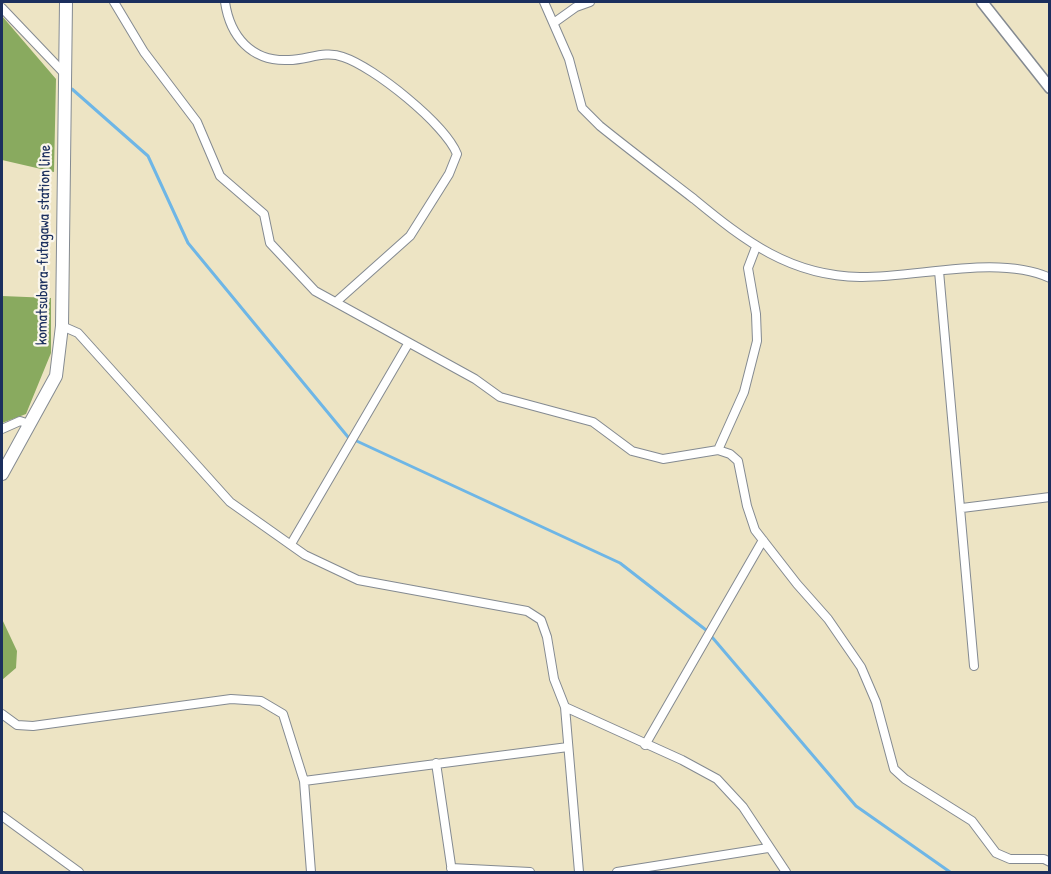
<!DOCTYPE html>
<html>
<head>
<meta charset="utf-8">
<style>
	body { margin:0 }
	#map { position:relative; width:1051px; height:874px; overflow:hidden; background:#ede4c4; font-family:"Patrick Hand",sans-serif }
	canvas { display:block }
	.frame { position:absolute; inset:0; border:3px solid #1b2f5e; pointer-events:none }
</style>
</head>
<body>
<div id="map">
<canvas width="1051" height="874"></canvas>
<div class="frame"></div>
</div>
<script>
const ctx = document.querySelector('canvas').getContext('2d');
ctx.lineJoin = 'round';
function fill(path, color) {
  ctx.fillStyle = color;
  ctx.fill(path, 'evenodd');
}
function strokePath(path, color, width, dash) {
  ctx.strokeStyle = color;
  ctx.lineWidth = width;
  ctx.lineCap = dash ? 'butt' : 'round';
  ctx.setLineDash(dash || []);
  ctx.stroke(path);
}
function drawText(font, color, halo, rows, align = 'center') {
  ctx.font = font + ' "Patrick Hand",sans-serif';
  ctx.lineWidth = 4.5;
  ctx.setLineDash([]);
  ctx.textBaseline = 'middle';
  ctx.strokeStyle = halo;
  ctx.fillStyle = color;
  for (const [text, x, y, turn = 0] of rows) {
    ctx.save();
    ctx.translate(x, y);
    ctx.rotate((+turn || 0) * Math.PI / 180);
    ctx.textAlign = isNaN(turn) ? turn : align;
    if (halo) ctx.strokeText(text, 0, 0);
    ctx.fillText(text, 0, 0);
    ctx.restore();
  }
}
const forest = new Path2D(`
	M2,16L56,79L54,172L2,160Z
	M2,296L51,298V353L26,414L2,423Z
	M2,619L17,651L16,668L2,680Z`);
const stream = new Path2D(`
	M72,89L148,156L188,243L348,437L620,563L706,630L856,806L950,872`);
const minor = new Path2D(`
	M114,2L144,52L197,122L220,176L264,214L270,243L315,291L475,379L500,397L593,422L632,451L663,459L718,450L730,454L738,461L747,506L755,530L797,584L828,619L861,667L876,702L894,769L905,779L972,821L996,853L1010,859H1044L1050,862
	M225,2C230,36 251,62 289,60C307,60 325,50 343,57C374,67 445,124 457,154L449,174L410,236L336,302
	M544,2L569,59L582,108L600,126C631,151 663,175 694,199C745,241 790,276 860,277C917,278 997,254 1050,278
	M2,8L63,72
	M555,22L576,7L590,2
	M939,271L974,666
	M62,326L78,333L230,502L305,555L358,580L527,611L541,620L547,637L554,679L565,707L579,872
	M2,429L20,421L29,424
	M718,450L744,392L757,341L756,314L748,268L756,247
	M962,508L1050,497
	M291,544L408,344
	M565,707L682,760L717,779L743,807L786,872
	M2,714L17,725L33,726L231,699L261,701L283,714L304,781L311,872
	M645,745L763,540
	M436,763L452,872
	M304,781L568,747
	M2,816L79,872
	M451,868L530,872
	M617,872L768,848`);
const tertiary = new Path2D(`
	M982,2L1050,88`);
const secondary = new Path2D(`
	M2,474L56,376L62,326L66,2`);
const streetNames = [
	["komatsubara-futagawa station line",44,245,-89]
];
fill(forest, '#89aa5f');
strokePath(stream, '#6eb6e6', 3);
strokePath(minor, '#848a91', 10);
strokePath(tertiary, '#848a91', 13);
strokePath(secondary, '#848a91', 14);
strokePath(minor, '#fff', 8);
strokePath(tertiary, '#fff', 10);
strokePath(secondary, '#fff', 12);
drawText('16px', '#1b2f5e', '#fbf7ec', streetNames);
</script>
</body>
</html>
